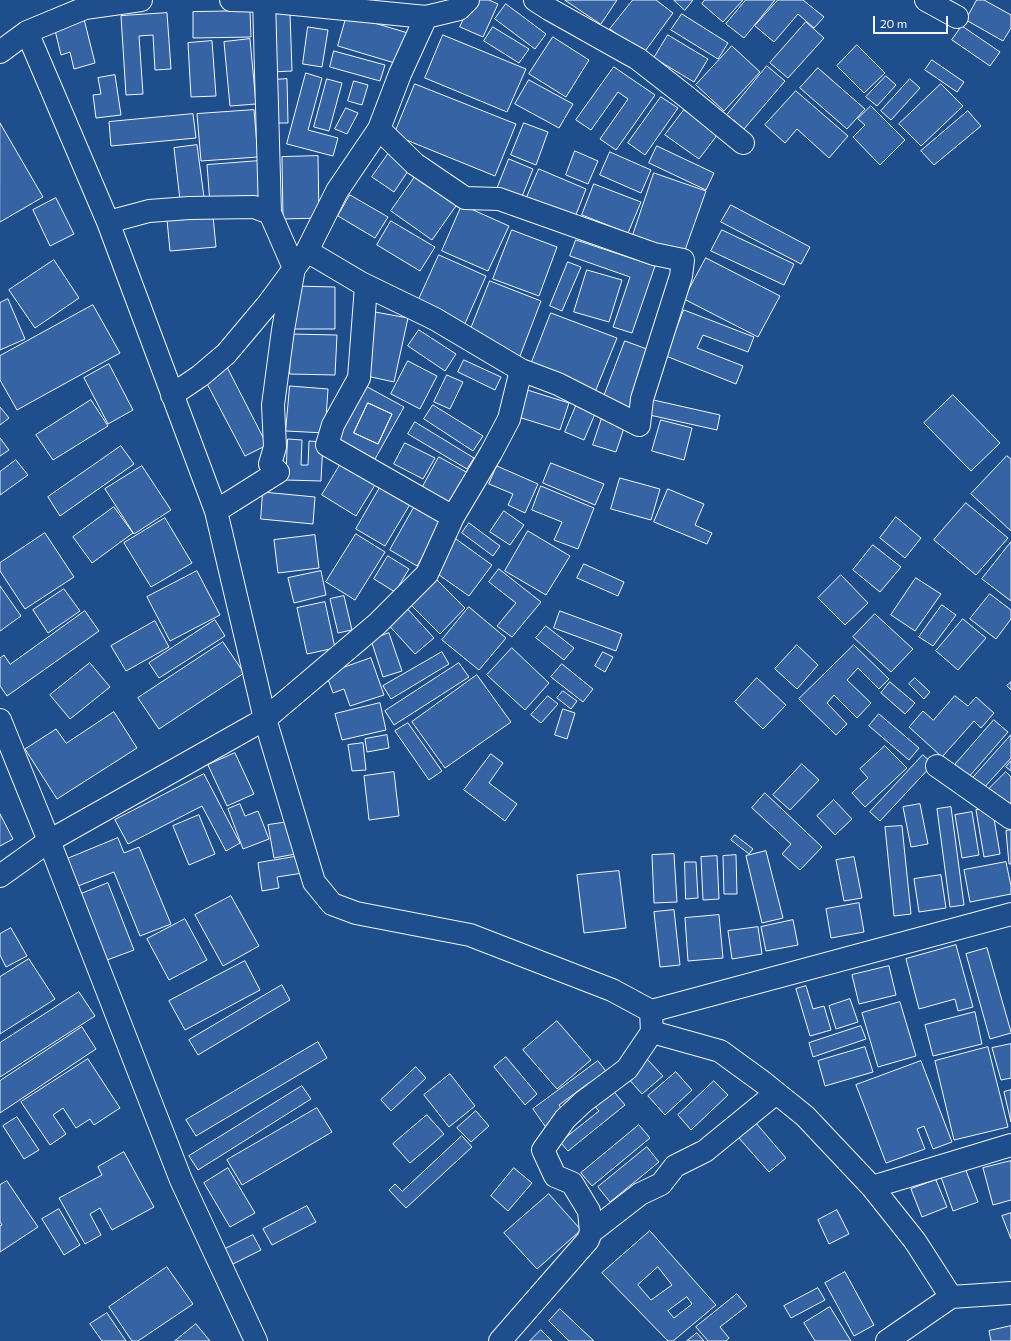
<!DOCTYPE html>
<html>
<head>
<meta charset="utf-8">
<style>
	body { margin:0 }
	#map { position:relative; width:1011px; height:1341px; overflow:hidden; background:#1f4e8c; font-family:Commissioner,sans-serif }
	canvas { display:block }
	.scale { position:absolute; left:873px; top:16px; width:75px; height:18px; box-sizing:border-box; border:2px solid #f2f6ff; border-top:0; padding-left:5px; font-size:12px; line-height:14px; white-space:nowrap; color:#f2f6ff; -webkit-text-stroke:3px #1f4e8c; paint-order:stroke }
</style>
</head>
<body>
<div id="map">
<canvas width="1011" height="1341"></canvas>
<div class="scale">20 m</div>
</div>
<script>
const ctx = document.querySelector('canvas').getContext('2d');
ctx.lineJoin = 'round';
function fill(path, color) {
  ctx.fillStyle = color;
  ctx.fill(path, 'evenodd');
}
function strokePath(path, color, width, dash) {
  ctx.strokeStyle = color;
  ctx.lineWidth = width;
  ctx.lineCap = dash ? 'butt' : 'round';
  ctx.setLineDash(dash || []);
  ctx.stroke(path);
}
const building = new Path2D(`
	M473,0H489L498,4L483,37L460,27Z
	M565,0H617L601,24Z
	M633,0H656L673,13L643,54L610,29Z
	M674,0H693L685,10Z
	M705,0H743L723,22L702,4Z
	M746,0H775L744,38L726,24Z
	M778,0H803L824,17L814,28L798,14L774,42L755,26Z
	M977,0H984L1011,15V28L1003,41L966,20Z
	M506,4L546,34L535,49L495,19Z
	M250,11L251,37L193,38V12Z
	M167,13L171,69L155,70L153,35L139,36L143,94L126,95L121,16Z
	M290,13L292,71L272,72L270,14Z
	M682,14L728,43L718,59L671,30Z
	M347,15L408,33L398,64L338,46Z
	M84,19L95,63L74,69L70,52L61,55L54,26Z
	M806,22L824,38L788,78L770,63Z
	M962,26L1000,52L990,66L952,40Z
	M308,27L328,30L322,67L303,64Z
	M493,27L529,49L519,63L484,41Z
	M443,35L526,69L507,112L425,78Z
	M668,35L708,59L694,82L654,58Z
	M553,37L589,60L566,97L529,74Z
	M250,39L256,104L230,106L224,42Z
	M212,41L216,96L191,97L188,43Z
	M857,45L885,73L864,93L837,66Z
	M732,46L760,72L724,111L696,85Z
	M334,51L385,65L380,81L330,67Z
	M932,60L964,82L957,92L925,70Z
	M767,66L785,81L744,129L727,115Z
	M614,67L655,95L616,150L600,139L628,99L618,92L591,130L576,120Z
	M818,68L865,109L847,129L800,88Z
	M306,73L322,78L308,130L338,138L333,156L287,144Z
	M115,75L121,115L96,118L93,95L101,94L98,78Z
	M886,76L896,85L877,106L866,97Z
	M287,79L288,123H273V80Z
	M327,79L342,83L329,131L314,127Z
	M910,79L920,88L891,120L881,111Z
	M529,80L573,104L559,128L515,104Z
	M354,81L368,85L362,105L348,101Z
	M415,84L516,124L495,176L394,135Z
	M941,84L963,106L921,146L899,124Z
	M796,91L848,136L829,158L797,129L785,143L765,125Z
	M661,97L678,108L645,155L628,143Z
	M871,106L905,140L880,165L853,137L865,125L858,119Z
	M346,108L358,113L347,134L335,129Z
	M254,110L258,157L201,161L197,114Z
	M684,110L718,134L699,159L665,135Z
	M968,111L981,126L934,165L921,151Z
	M193,114L196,138L111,146L109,122Z
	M0,123L43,197L0,222Z
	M524,123L548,132L536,165L511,155Z
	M197,145L204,197L180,200L174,148Z
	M657,146L714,173L706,190L649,163Z
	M575,151L598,161L588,184L566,175Z
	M610,152L651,170L641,193L600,175Z
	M388,154L410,168L394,192L372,177Z
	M318,156L319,218L283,219L282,157Z
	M509,159L533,169L521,199L497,189Z
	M259,161L262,199L210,203L207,165Z
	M539,169L586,189L575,217L527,197Z
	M654,173L706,191L684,253L633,235Z
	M417,174L458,203L432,240L391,211Z
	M594,184L641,202L628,233L582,215Z
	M350,195L388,217L375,238L338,216Z
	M56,198L74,234L50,246L33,210Z
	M462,205L509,226L488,271L442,251Z
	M731,205L810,247L801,264L721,222Z
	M213,216L216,247L170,251L167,220Z
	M391,221L435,247L420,271L377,245Z
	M512,230L557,247L539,296L493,279Z
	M722,230L794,264L784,285L711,251Z
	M576,240L655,266L632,333L613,327L630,277L570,256Z
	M439,255L486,276L463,328L415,308Z
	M706,258L780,296L758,337L684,299Z
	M54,260L79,298L35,328L9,290Z
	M568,262L581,267L562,311L550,306Z
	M587,270L622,280L609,322L574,312Z
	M490,281L541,301L520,356L468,336Z
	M294,286L335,287V329H293Z
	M8,299L25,339L0,350V303Z
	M93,305L120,353L17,410L0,380V356Z
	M684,310L754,337L748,352L703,335L697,348L743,366L736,384L666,356Z
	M375,312L408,318L394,382L362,375Z
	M551,313L617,338L595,392L530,367Z
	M419,330L456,354L445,371L408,346Z
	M291,334L337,335L335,375L290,374Z
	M625,341L655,352L633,411L603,399Z
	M464,360L501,377L495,390L458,372Z
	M408,361L437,376L420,409L391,394Z
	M109,364L133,410L108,424L84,378Z
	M227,367L267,445L245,456L204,378Z
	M447,375L463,382L450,409L434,402Z
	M362,384L404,407L375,459L334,437ZM368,403L392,414L378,444L354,433Z
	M290,386L328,389L325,433L286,431Z
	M524,389L569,403L560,430L515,416Z
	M953,395L1000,443L971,471L924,423Z
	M649,399L720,415L717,430L645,414Z
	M91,400L108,426L53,460L36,435Z
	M368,403L392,414L378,444L354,433Z
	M433,405L483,436L473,451L424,419Z
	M576,406L595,414L584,440L565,432Z
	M0,407L9,418L0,425Z
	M602,418L625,425L616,452L593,445Z
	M661,420L692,428L684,460L652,451Z
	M415,422L474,458L467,469L408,434Z
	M0,438L9,450L0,456Z
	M288,439L302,440L301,465H308L309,441L323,442L321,481L286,480Z
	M405,443L435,458L423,479L394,464Z
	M121,446L134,464L60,516L48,497Z
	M1007,456L1011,459V531L971,494Z
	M439,457L468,473L451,505L421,490Z
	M16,460L28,475L0,495V472Z
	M343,460L378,480L356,516L322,495Z
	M551,463L604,484L595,505L543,483Z
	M142,466L171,510L134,534L105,489Z
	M497,466L538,484L525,513L508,505L513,494L489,484Z
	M620,478L660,489L651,520L611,509Z
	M382,484L412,501L385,546L356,529Z
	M541,486L594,508L578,549L554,540L562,522L532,510Z
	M668,489L704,504L695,525L712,533L707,544L654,522Z
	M263,492L315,497L313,524L261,519Z
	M966,503L1008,538L976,575L934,540Z
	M416,504L444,520L417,566L390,550Z
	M114,507L133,533L92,563L73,537Z
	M504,511L524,525L510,545L490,532Z
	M896,517L921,538L905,558L880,538Z
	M165,518L192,563L151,587L124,543Z
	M469,523L500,546L493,556L462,533Z
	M528,531L570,556L546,595L505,571Z
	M45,533L74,577L25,609L0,571V563Z
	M356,534L385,552L355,600L326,582Z
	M315,535L319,568L278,573L274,540Z
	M456,539L492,565L469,596L432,570Z
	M1011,542V601L982,579Z
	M873,545L901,567L880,592L853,570Z
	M388,556L409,569L395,592L374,579Z
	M584,564L624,582L618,596L577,578Z
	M499,569L541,602L512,637L497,626L516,603L489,582Z
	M197,571L220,615L170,641L147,597Z
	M321,571L326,595L294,603L288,578Z
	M841,575L868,603L845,625L818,598Z
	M433,576L465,608L440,634L408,602Z
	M916,578L941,594L915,631L891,615Z
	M0,586L21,616L0,631Z
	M64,589L80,611L48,633L33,610Z
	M990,594L1011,610V619L996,639L970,619Z
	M344,596L352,630L338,633L330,599Z
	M325,602L335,648L307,654L297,608Z
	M403,604L434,638L415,654L385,621Z
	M942,605L956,615L933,646L919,637Z
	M469,607L506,638L479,670L442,640Z
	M85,611L99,631L7,696L0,686V658L4,655L10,664Z
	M560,611L622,634L616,651L554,628Z
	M875,614L913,649L891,672L853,637Z
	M963,619L986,638L958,670L936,651Z
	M215,620L225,636L159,678L149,663Z
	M155,621L169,647L126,671L111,646Z
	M546,626L574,648L564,660L536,638Z
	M389,633L402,671L383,677L371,640Z
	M223,642L244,673L159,729L138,698Z
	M797,645L818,665L797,689L775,669Z
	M854,645L889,679L879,689L858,668L847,680L871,703L857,718L834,695L827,703L847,724L836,735L799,699Z
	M512,648L549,683L525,710L487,675Z
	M442,652L449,664L391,699L383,686Z
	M603,652L613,657L605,672L595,666Z
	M371,658L384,695L350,706L344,689L333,693L326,674Z
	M90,663L110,687L70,719L50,695Z
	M459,663L469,677L394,725L385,711Z
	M562,664L593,689L583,702L551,677Z
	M477,675L511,722L445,768L412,722Z
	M757,678L786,705L763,729L735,702Z
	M915,678L930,692L924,699L909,684Z
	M890,682L915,703L905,714L881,693Z
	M1011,682V690L1007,686Z
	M563,691L577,701L571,709L557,698Z
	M548,696L558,704L541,723L531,715Z
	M955,696L968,706L976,697L994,713L981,728L974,721L942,757L909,727L923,711L933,720Z
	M380,703L386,730L342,740L335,714Z
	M563,709L575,713L567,739L555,735Z
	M114,712L137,748L57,799L25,749L56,729L66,743Z
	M879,714L919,748L909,760L869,726Z
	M994,720L1008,732L967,779L953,767Z
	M408,723L442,771L429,780L395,731Z
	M387,735L389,748L367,752L365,739Z
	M1011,735V758L981,791L970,781Z
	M363,743L366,770L352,771L348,745Z
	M885,746L907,768L865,807L852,793L868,778L860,769Z
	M235,753L254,794L227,806L208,765Z
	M491,754L503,763L489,783L517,804L505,821L464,790Z
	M923,755L933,764L880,821L870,812Z
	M1011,761V771L1006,767Z
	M802,764L819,780L790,810L773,795Z
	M394,772L399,816L369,820L364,776Z
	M1006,772L1011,777V804L1007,808L988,790Z
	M204,774L240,843L226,851L202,806L128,844L115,820Z
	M765,793L822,847L800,870L782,854L791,844L752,808Z
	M834,800L852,819L835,835L817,816Z
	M240,804L245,816L258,811L269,839L243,849L228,809Z
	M920,804L928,844L911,847L903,807Z
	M951,807L964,905L950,907L937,809Z
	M992,807L1000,854L984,857L976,810Z
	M972,812L979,855L962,858L955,815Z
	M0,814L13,839L0,846Z
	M199,815L215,854L189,865L173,826Z
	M295,821L301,853L274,858L268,825Z
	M902,826L911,914L894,916L885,827Z
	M1011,830V864H1009L1006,831Z
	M735,835L753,849L749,854L731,840Z
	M118,838L124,853L139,847L171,924L140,936L114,872L78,886L67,859Z
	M766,851L783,918L762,923L746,856Z
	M674,854L677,902L654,903L652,855Z
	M736,855L737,894H724L723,856Z
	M300,856L303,873L277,877L279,888L262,891L258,863Z
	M717,856L719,899L703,900L701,857Z
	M854,857L862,898L844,901L836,860Z
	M685,862H696L698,898L686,899Z
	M1006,862L1011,886V894L970,902L964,870Z
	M619,871L626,928L584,933L577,875Z
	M941,875L946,908L919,912L914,879Z
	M108,883L134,950L107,960L81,894Z
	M231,896L259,946L223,966L195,915Z
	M859,903L864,932L831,938L826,909Z
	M674,910L680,965L660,967L654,912Z
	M719,915L723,958L688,961L685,918Z
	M185,919L207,960L169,980L147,939Z
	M793,920L798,945L766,951L761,927Z
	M758,927L762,954L732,959L728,931Z
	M11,928L27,956L6,967L0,955V934Z
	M956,945L973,1007L958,1011L955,999L919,1009L906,959Z
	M987,948L1011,1032V1033L990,1039L966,954Z
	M29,959L55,999L0,1034V977Z
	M245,961L260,990L185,1030L169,1001Z
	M889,966L896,995L859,1004L852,975Z
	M282,985L290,1000L198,1055L189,1040Z
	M806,986L813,1009L824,1006L831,1030L810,1036L796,989Z
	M79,992L95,1016L0,1077V1043Z
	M850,999L858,1022L836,1029L829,1006Z
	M900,1002L916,1056L878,1067L862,1013Z
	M975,1012L982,1044L933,1056L925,1025Z
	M557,1021L591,1060L557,1089L523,1050Z
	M861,1026L866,1039L813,1057L809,1043Z
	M82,1027L96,1049L0,1113V1081Z
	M318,1042L327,1058L196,1136L186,1120Z
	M1011,1044V1078L1001,1080L992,1048Z
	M865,1047L873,1072L825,1086L818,1061Z
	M988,1047L1008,1127L954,1140L935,1061Z
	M506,1057L537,1094L525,1105L494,1067Z
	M646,1058L663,1076L642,1094L626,1076Z
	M88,1059L120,1108L94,1125L90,1119L76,1128L63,1108L53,1115L66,1134L50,1145L21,1102Z
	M598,1061L612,1079L596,1091L590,1082L559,1105L566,1115L547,1129L533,1109Z
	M921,1061L952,1142L933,1149L924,1126L917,1129L925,1149L886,1163L856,1085Z
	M416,1067L426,1078L391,1111L381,1100Z
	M676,1072L692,1090L665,1115L648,1096Z
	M450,1074L475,1106L449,1127L424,1095Z
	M714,1081L728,1095L691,1130L678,1115Z
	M302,1086L311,1099L198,1170L189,1156Z
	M610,1087L625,1105L568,1151L560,1142L599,1111L591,1102Z
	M1011,1090V1122L1004,1092Z
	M317,1108L332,1132L242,1185L227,1160Z
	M476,1111L489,1126L471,1142L457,1128Z
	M427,1115L444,1134L410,1163L393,1144Z
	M17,1117L39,1150L24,1159L3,1126Z
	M755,1122L786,1158L769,1172L738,1137Z
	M639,1125L650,1138L592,1186L581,1173Z
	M462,1136L472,1147L406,1208L389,1190L395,1184L402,1191Z
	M647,1147L659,1162L610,1202L598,1187Z
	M124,1152L154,1207L112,1230L100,1208L90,1214L101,1235L85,1244L59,1198L102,1175L98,1167Z
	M1011,1161V1200L993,1205L983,1168Z
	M228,1168L255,1213L230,1227L204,1183Z
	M514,1168L532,1183L508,1211L491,1196Z
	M965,1168L978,1202L953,1211L941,1177Z
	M936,1180L947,1207L922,1217L911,1189Z
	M7,1181L38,1227L0,1252V1226L2,1225L0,1222V1185Z
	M549,1194L581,1230L537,1269L504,1233Z
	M307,1206L316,1222L272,1245L263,1229Z
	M59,1209L80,1245L64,1255L42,1219Z
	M837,1210L849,1234L829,1244L818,1220Z
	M1011,1213V1239L1002,1216Z
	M650,1231L716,1305L673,1341H668L602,1273ZM658,1267L672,1285L651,1300L638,1285ZM687,1297L692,1304L674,1318L668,1311Z
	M253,1235L261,1250L233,1264L225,1249Z
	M167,1267L193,1304L138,1341H132L109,1307Z
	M845,1272L874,1325L854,1336L825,1283Z
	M818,1288L825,1300L791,1318L784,1306Z
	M737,1294L747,1306L720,1327L729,1338L726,1341H708L696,1327Z
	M830,1307L851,1341H815L804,1323Z
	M560,1309L594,1341H569L549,1321Z
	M107,1313L126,1341H102L90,1324Z
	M196,1324L210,1341H175Z
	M1011,1326V1341H991L989,1331Z
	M541,1330L552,1341H530Z
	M697,1333L704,1341H687Z`);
const minor = new Path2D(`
	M231,0L264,1L426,17
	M535,0L549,9L638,59L688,98L743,143
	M926,0L957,17
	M27,32L108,222L216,511L265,719L314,882L332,904L356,913L470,935L612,990L651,1011L652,1032L627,1069L583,1102L565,1119L543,1150L555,1176L572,1183L589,1211L591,1232L588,1240L500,1341
	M0,52L27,32L85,8L141,0
	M108,222L149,211L189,208L254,207L270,213
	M307,251L361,283L435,319L521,370L558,384L639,425L642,399L681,276L683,260L654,254L499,199L465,198L415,164L379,129
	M366,286L359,378L333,425L327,445L453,517
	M172,395L200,376L226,354L268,304L307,251L337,191L379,129L400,74L426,17L459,9L468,0
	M216,511L278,472L270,464L275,447L273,405L283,330L294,268L270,213L264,0
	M0,720L49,841L181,1180L256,1341
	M937,766L1011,818
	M0,876L49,841L265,719L377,624L427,574L453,517L491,453L509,419L521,370
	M651,1011L1011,914
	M652,1032L720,1051L764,1083L805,1116L872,1187L915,1241L951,1297
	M872,1187L1011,1145
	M591,1232L640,1194L661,1184L675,1166L705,1151L776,1093
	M887,1341L951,1297L1011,1293`);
fill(building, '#3563a3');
strokePath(building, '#f2f6ff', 1);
strokePath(minor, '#f2f6ff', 24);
strokePath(minor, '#1f4e8c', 22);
</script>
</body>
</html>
